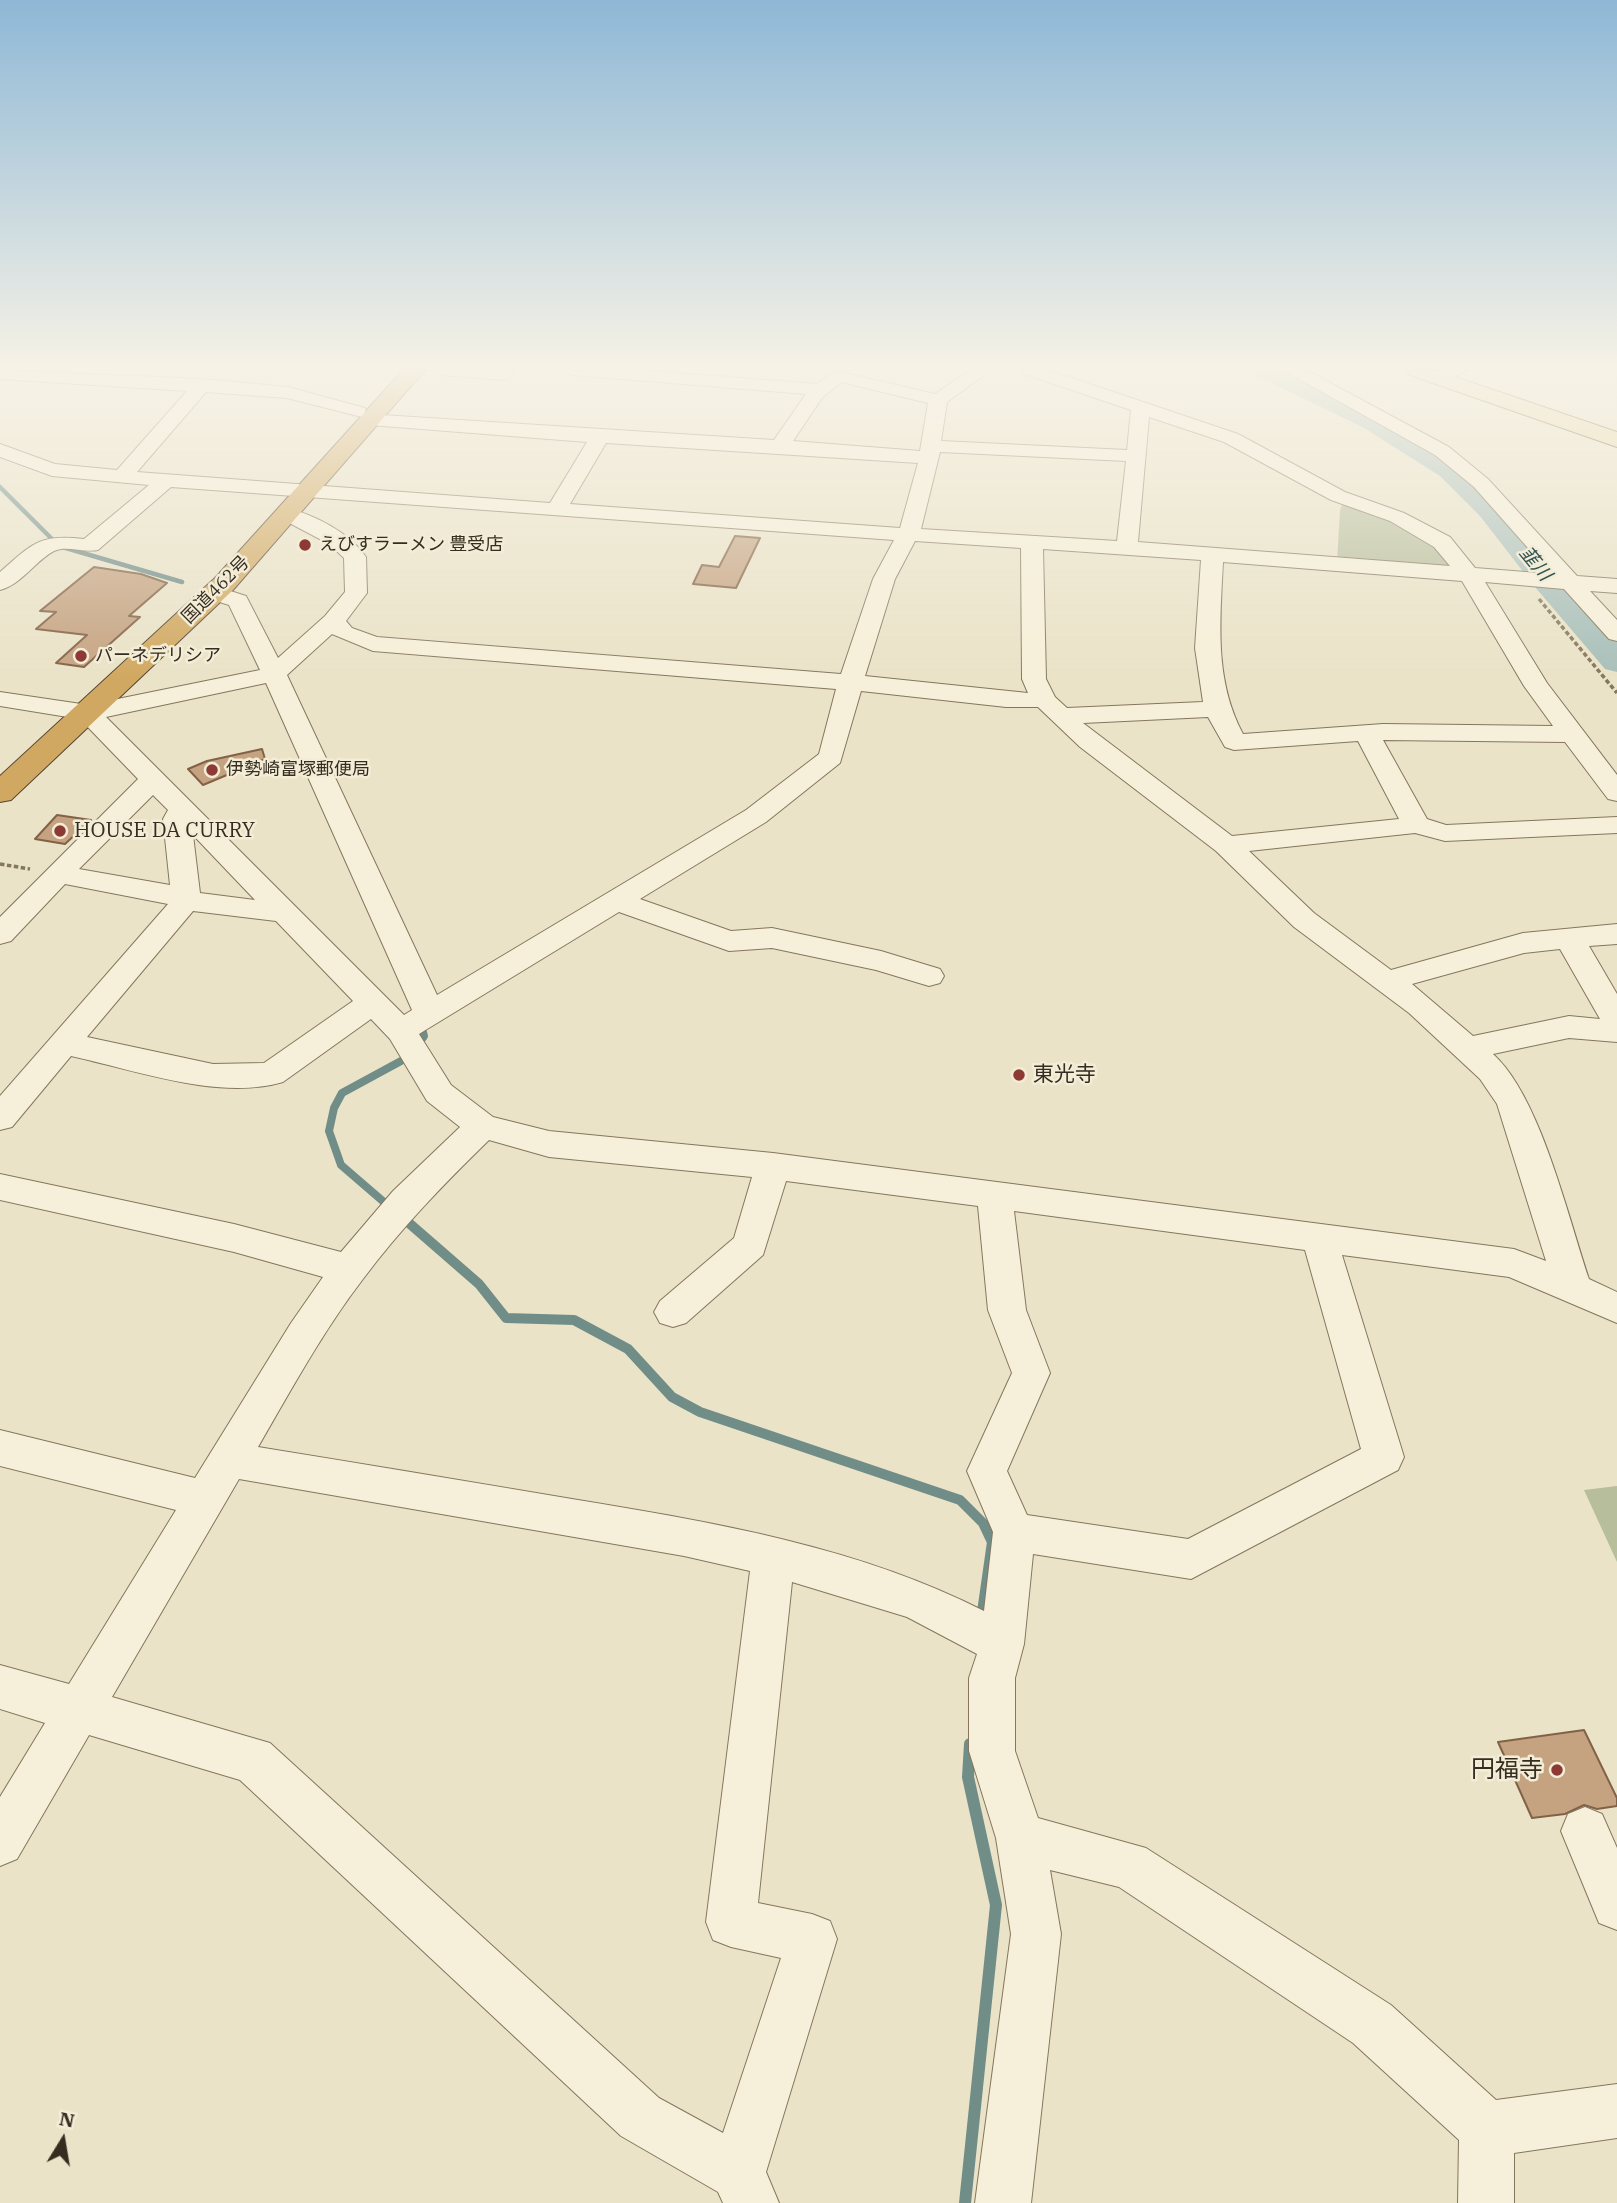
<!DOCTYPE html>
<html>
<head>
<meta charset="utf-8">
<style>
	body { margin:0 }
	#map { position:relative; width:1617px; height:2203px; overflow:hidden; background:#eae3c8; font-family:"IBM Plex Serif",serif }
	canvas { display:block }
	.north { position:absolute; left:28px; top:2105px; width:70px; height:70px; -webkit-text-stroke:5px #f3edd7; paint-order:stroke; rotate:11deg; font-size:19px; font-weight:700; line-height:28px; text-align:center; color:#362d21 }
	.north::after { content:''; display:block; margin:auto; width:24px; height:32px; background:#362d21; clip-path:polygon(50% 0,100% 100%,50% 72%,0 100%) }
</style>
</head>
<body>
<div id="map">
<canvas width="1617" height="2203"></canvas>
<div class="north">N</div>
</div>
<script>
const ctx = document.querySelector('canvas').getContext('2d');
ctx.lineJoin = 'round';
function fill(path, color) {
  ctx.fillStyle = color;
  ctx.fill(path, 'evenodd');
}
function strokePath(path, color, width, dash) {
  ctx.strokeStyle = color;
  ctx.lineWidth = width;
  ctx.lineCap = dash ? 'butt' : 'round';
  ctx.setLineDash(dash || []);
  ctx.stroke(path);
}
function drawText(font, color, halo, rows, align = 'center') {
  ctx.font = font + ' "IBM Plex Serif","Noto Sans JP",serif';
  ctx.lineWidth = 5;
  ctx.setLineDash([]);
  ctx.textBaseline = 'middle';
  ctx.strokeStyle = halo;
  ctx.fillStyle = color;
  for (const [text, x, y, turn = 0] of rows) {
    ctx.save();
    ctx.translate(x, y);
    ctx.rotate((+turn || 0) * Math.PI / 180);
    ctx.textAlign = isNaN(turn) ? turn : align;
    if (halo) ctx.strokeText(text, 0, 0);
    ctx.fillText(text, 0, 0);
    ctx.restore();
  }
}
const cemetery = new Path2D(`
	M1343,503L1387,516L1438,542L1461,572L1337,562L1340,510Z
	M1617,1486V1562L1584,1490Z`);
const streamFar3 = new Path2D(`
	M0,487L59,546L182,582`);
const streamFar2 = new Path2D(`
	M421,1025L424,1036L421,1040
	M392,1209L341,1165L329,1131L334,1108L342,1093L401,1061
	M402,1217L404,1219`);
const streamFar1 = new Path2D(`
	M402,1217L479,1284L506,1318L574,1320L628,1349L672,1397L700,1412L960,1500L983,1523L992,1542L981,1619`);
const stream = new Path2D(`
	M965,2203L996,1905L968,1777L970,1744`);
const river = new Path2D(`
	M1252,370H1284L1383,417L1460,464L1500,504L1617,642V672L1605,669L1535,587L1480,516L1440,476L1364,428L1255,375Z`);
const building = new Path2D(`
	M735,536L760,538L736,588L693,584L702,565L719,567Z
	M94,567L141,574L167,583L129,616L140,617L84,667L56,663L87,635L36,629L56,612L40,611Z
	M262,749L265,759L203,785L188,769L207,761Z
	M57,815L91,820L65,844L35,839Z
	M1584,1730L1617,1798V1806L1597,1809L1584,1805L1565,1814L1532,1818L1498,1742Z`);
const path = new Path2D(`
	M1539,599L1617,693
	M0,864L30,869`);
const minor = new Path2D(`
	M0,370L202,379L288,387L365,408L366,414L774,440L806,394L572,375L563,370H641L816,384L837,371L935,394L970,370H991L947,402L941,441L1127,450L1131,410L1024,374L1021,370H1048L1238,434L1345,492L1404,513L1450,537L1475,568L1551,574L1474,487L1435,455L1283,370H1306L1449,447L1488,479L1577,576L1617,579V593L1590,591L1617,620V641L1609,639L1564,589L1485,582L1547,683L1617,775V801L1608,799L1565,742L1383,740L1427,819L1446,825L1617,817V833L1445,841L1415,833L1249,851L1314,913L1391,970L1523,933L1617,924V944L1589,946L1617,994V1042L1569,1038L1493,1054C1540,1096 1568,1217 1589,1279L1617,1292V1323L1509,1277L1342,1255L1404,1457L1398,1470L1191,1579L1033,1554L1024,1644L1015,1678V1751L1038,1818L1146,1848L1391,2005L1496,2100L1617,2084V2138L1514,2153V2203H1458L1459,2140L1353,2043L1119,1887L1050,1870L1061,1934L1031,2203H975L1011,1934L996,1838L969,1751V1678L977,1654L907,1617L792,1582L758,1903L812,1914L830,1921L837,1939L766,2172L779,2203H723L718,2192L621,2136L240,1780L89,1735L17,1859L0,1866V1797L45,1723L0,1709V1665L69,1684L176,1510L0,1466V1430L195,1478L291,1323L323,1277L234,1252L0,1200V1174L234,1224L341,1252L393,1191L460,1127L427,1101L390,1039L371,1019L283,1082C219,1101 135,1070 71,1056L12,1127L0,1130V1096L168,904L65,884L11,941L0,944V917L138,779L80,719L0,706V692L88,705L260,670L229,605L207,598L204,593L207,588L215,586L246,596L278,658L325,616L345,592L344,558L329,544L280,518L276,514L280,510L287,508C315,515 350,533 366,557L367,593L346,621L352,628L377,637L841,674L873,579L894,540L171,487L98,550C83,553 67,545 54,551C35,561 21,585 0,590V572C33,543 39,534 84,539L149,485L52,476L0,457V444L55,464L117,470L187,391L0,379ZM841,382L928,403L920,451L793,441L822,398ZM206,392L287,398L362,417L363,423L370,425L587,442L550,503L137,472ZM1149,417L1224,442L1331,500L1390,521L1434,547L1450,566L1138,542ZM606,443L918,463L900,528L570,504ZM940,452L1126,461L1117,541L921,529ZM915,541L1021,548L1022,679L1028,693L865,676L895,579ZM1043,549L1201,560L1195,648L1203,702L1067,708L1055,697L1046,679ZM1223,562L1462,581L1524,686L1553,726L1383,724L1243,734C1214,680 1220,621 1223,562ZM332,634L373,651L836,689L819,754L746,810L437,995L287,675ZM266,683L412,1010L404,1015L106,717ZM861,691L1006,707H1038L1080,747L1216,851L1294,927L1409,1013L1480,1079L1497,1104L1546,1261L1514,1249L773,1153L549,1131L493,1117L451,1085L419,1034L619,912L729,951L772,948L876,970L929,986L940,983L944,976L940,969L881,951L772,928L731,931L640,899L766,822L840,763ZM1208,717L1225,747L1234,750L1358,741L1399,819L1232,836L1083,723ZM153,795L168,810L163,819L170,885L79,869ZM193,835L255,900L200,893ZM193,911L276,921L353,1001L264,1063L213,1064L87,1037ZM1560,949L1600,1019L1569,1016L1473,1036L1412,984L1524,953ZM489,1140L549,1157L752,1177L734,1238L660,1301L654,1312L660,1323L673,1327L686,1323L763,1255L786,1181L978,1206L988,1310L1012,1373L967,1471L993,1532L984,1611C857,1546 711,1522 572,1499C467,1481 363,1464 258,1447C291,1390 323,1331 363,1279C401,1228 444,1184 489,1140ZM1014,1211L1305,1250L1361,1449L1188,1539L1027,1515L1007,1471L1050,1373L1026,1310ZM239,1479L684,1556L750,1571L706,1922L713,1940L731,1947L781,1958L723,2133L659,2098L270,1743L112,1697Z
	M432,370H515L508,379L502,380L441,375Z
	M1442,370H1467L1442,383H1430L1427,379Z
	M1585,1807L1602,1814L1617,1848V1930L1599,1923L1561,1831L1568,1814Z`);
const major = new Path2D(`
	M1404,370H1435L1617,432V447L1407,374Z`);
const highway = new Path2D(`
	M403,370H425L233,590L11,800L0,802V776L215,578Z`);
const markers = [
	[305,545,7,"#8e3a34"],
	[81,656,7,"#8e3a34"],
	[212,770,7,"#8e3a34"],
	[60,831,7,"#8e3a34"],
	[1019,1075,7,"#8e3a34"],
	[1557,1770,7,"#8e3a34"]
];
const farPoinames = [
	["えびすラーメン 豊受店",319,545],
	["パーネデリシア",95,656],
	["伊勢崎富塚郵便局",226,770]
];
const farStreetnames = [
	["国道462号",216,590,-45]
];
const farWaternames = [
	["韮川",1535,564,50]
];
const poiNames = [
	["HOUSE DA CURRY",74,831],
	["東光寺",1033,1075]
];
const nearPoinames = [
	["円福寺",1543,1770]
];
fill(cemetery, '#b7be9b');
strokePath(streamFar3, '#708d88', 4.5);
strokePath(streamFar2, '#708d88', 8);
strokePath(streamFar1, '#708d88', 10);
strokePath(stream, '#708d88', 12);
fill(river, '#a8bfba');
fill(building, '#c5a381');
strokePath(building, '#826247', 2);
strokePath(minor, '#85765e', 2);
strokePath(major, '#534432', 2);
strokePath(highway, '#534432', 2);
strokePath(path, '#85765e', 3.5, [4.5, 2.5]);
fill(minor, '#f6f0da');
fill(major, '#ead9a4');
fill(highway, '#d1a861');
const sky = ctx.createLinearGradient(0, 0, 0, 679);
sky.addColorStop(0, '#8eb8d6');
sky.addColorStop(0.54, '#f6f2e6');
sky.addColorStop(1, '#f6f2e600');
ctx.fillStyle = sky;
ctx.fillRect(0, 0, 1617, 679);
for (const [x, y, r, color] of markers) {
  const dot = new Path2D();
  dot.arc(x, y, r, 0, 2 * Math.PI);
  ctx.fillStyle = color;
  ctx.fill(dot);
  strokePath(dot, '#f3edd7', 2.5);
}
drawText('18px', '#362d21', '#f3edd7', farPoinames, 'left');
drawText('18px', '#362d21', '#f3edd7', farStreetnames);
drawText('italic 19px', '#315455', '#f3edd7', farWaternames);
drawText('21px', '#362d21', '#f3edd7', poiNames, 'left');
drawText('24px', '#362d21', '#f3edd7', nearPoinames, 'right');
</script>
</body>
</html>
